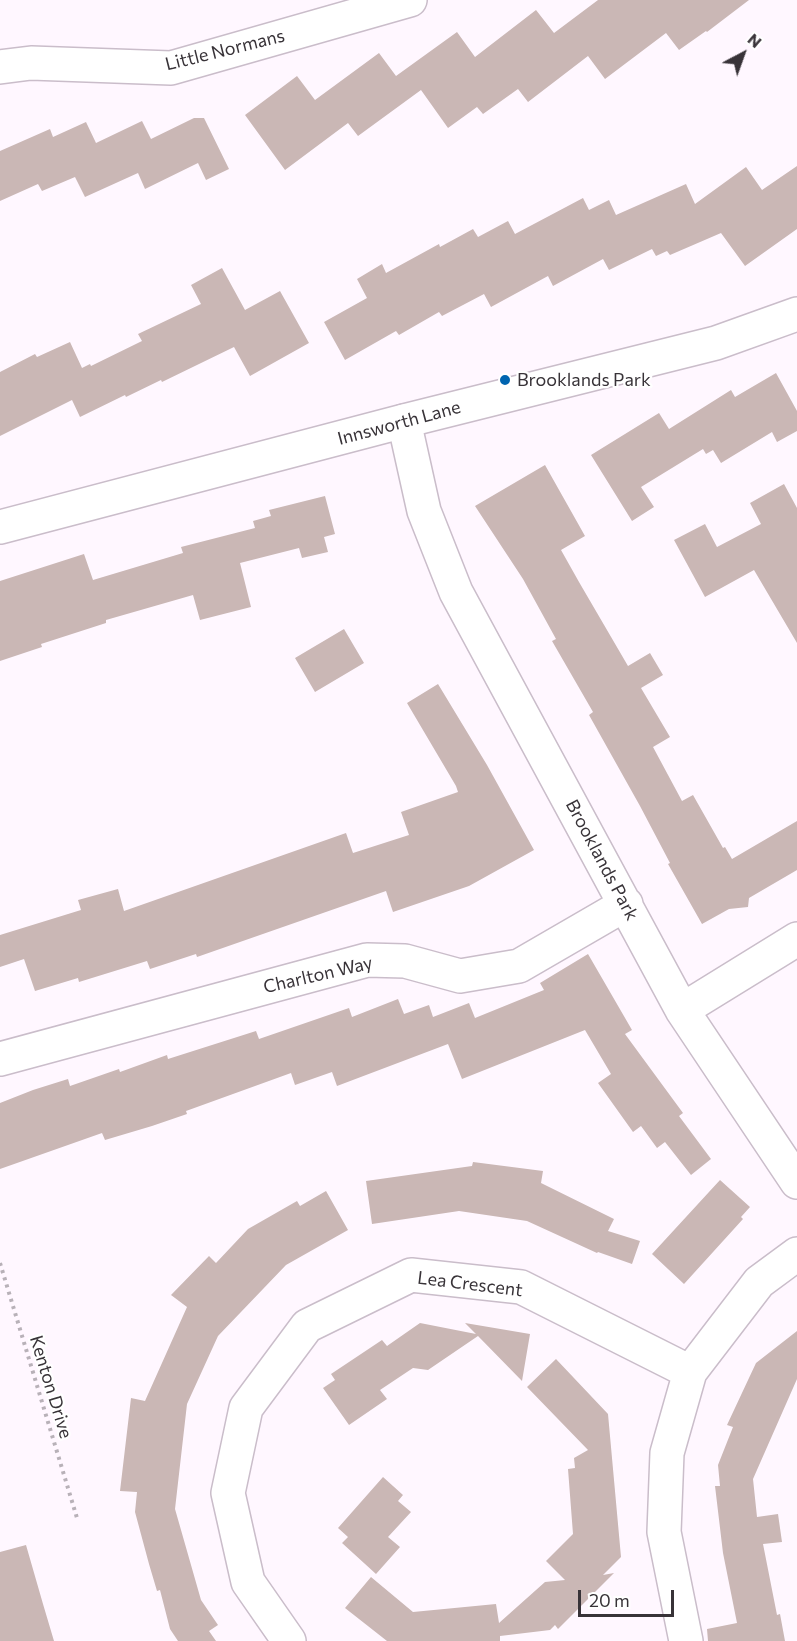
<!DOCTYPE html>
<html>
<head>
<meta charset="utf-8">
<style>
	body { margin:0 }
	#map { position:relative; width:797px; height:1641px; overflow:hidden; background:#fff7ff; font-family:Commissioner,sans-serif }
	canvas { display:block }
	.north { position:absolute; left:713px; top:24px; width:60px; height:60px; -webkit-text-stroke:4px #fff; paint-order:stroke; rotate:41deg; font-size:16px; font-weight:700; line-height:24px; text-align:center; color:#383338 }
	.north::after { content:''; display:block; margin:auto; width:21px; height:27px; background:#383338; clip-path:polygon(50% 0,100% 100%,50% 72%,0 100%) }
	.scale { position:absolute; left:578px; top:1590px; width:96px; height:27px; box-sizing:border-box; border:3px solid #383338; border-top:0; padding-left:8px; font-size:18px; line-height:21px; white-space:nowrap; color:#383338; -webkit-text-stroke:4px #fff; paint-order:stroke }
</style>
</head>
<body>
<div id="map">
<canvas width="797" height="1641"></canvas>
<div class="north">N</div>
<div class="scale">20 m</div>
</div>
<script>
const ctx = document.querySelector('canvas').getContext('2d');
ctx.lineJoin = 'round';
function fill(path, color) {
  ctx.fillStyle = color;
  ctx.fill(path, 'evenodd');
}
function strokePath(path, color, width, dash) {
  ctx.strokeStyle = color;
  ctx.lineWidth = width;
  ctx.lineCap = dash ? 'butt' : 'round';
  ctx.setLineDash(dash || []);
  ctx.stroke(path);
}
function drawText(font, color, halo, rows, align = 'center') {
  ctx.font = font + ' Commissioner,sans-serif';
  ctx.lineWidth = 4.5;
  ctx.setLineDash([]);
  ctx.textBaseline = 'middle';
  ctx.strokeStyle = halo;
  ctx.fillStyle = color;
  for (const [text, x, y, turn = 0] of rows) {
    ctx.save();
    ctx.translate(x, y);
    ctx.rotate((+turn || 0) * Math.PI / 180);
    ctx.textAlign = isNaN(turn) ? turn : align;
    if (halo) ctx.strokeText(text, 0, 0);
    ctx.fillText(text, 0, 0);
    ctx.restore();
  }
}
const building = new Path2D(`
	M598,0H749L707,32L706,31L679,50L666,33L605,79L588,56L528,102L518,89L483,114L477,107L448,128L421,90L358,136L348,123L285,170L245,115L297,76L315,100L379,53L396,76L457,32L475,57L536,10L554,33Z
	M194,118H204L229,169L206,180L198,163L145,189L138,173L85,197L75,177L42,191L38,184L0,201V151L50,129L53,137L86,122L96,143L142,121L151,139Z
	M797,166V229L745,266L721,233L670,255L667,251L656,256L652,249L609,270L603,259L553,286L548,276L491,307L484,294L442,316L439,312L399,335L396,331L345,360L324,322L367,298L357,279L382,264L386,273L439,244L440,247L473,229L478,237L508,221L515,234L583,198L589,210L609,200L616,215L686,184L695,204L746,167L762,190Z
	M222,268L245,310L280,291L309,343L250,376L234,347L162,382L161,380L126,397L125,395L80,417L72,400L0,436V372L35,354L37,357L70,342L82,368L90,364L91,366L142,341L138,334L201,304L191,285Z
	M776,373L797,411V431L777,442L772,432L721,463L713,450L706,454L703,449L641,487L654,507L632,521L591,455L659,413L669,429L731,390L735,397Z
	M545,465L585,536L561,550L579,582L628,666L650,653L663,675L641,688L670,737L653,747L682,801L693,795L723,848L725,847L732,859L797,821V870L749,898L748,907L729,909L702,924L668,864L670,863L640,806L589,715L593,712L552,641L556,639L523,579L475,506Z
	M784,484L797,508V643L754,570L705,597L674,540L705,524L717,547L761,524L750,503Z
	M325,496L335,534L324,537L328,552L302,558L299,548L240,563L251,607L200,620L193,595L106,620V623L41,644L42,647L0,661V581L84,554L93,580L183,553L181,547L255,528L253,521L271,516L269,510Z
	M344,629L364,663L315,692L295,658Z
	M438,684L487,765L534,850L469,886L393,912L386,891L197,957L196,954L150,969L147,961L79,982L78,978L35,991L24,959L0,967V935L81,910L78,900L118,889L124,911L346,833L353,853L409,835L401,812L458,792L456,786L407,703Z
	M588,954L632,1030L625,1034L683,1113L679,1116L711,1159L691,1175L665,1142L657,1148L641,1126L633,1132L598,1083L611,1074L585,1030L462,1079L448,1044L337,1086L332,1072L295,1085L291,1073L186,1111L187,1114L152,1126L105,1140L102,1133L0,1169V1103L33,1090L68,1079L70,1086L119,1069L120,1072L167,1055L168,1059L256,1031L259,1039L349,1008L352,1017L398,999L404,1014L429,1005L433,1017L469,1003L475,1018L544,990L540,983Z
	M473,1162L543,1171L541,1183L614,1219L608,1231L640,1241L632,1264L598,1252L597,1253L527,1221L459,1211L372,1224L366,1181L472,1166Z
	M720,1180L750,1207L741,1217L743,1219L684,1284L652,1254Z
	M326,1191L348,1230L286,1265L218,1336L187,1404L175,1509L201,1600L218,1625L209,1631L216,1641H178L170,1629L160,1590L157,1591L149,1564L135,1512L137,1492L120,1491L131,1398L145,1401L187,1307L171,1295L209,1256L216,1263L248,1229L297,1201L300,1206Z
	M420,1323L476,1334L465,1323L530,1334L522,1381L478,1336L428,1370L413,1368L380,1390L387,1399L349,1425L323,1388L335,1380L331,1374L382,1340L387,1346Z
	M797,1331V1379L753,1479L757,1517L778,1514L782,1542L763,1544L777,1615L780,1614L785,1641H708L707,1629L737,1623L723,1553L715,1486H720L718,1465L733,1427L727,1425L756,1363Z
	M556,1359L608,1414L621,1557L603,1575L614,1573L558,1629L555,1625L550,1630L500,1636V1641H387L345,1608L371,1577L413,1612L496,1604L499,1623L545,1582L565,1580L546,1561L573,1534L568,1469L575,1468L574,1458L588,1450L527,1387Z
	M383,1477L403,1495L398,1501L411,1512L388,1537L400,1547L376,1574L342,1543L348,1537L338,1528Z
	M26,1545L43,1604L54,1641H0V1552Z`);
const path = new Path2D(`
	M0,1263L77,1518`);
const minor = new Path2D(`
	M0,67L31,63L171,68L410,0
	M404,421L424,511L456,592L682,1010L797,1182
	M682,1010L797,939
	M0,1059L367,960L405,961L460,976L519,966L626,904
	M289,1641L248,1582L228,1493L246,1408L307,1326L411,1275L521,1287L690,1372
	M686,1641L664,1532L667,1453L690,1372L759,1282L797,1254`);
const tertiary = new Path2D(`
	M0,527L404,421L716,343L797,314`);
const markers = [
	[505,380,6,"#0064b0"]
];
const streetNames = [
	["Little Normans",225,50,-14],
	["Innsworth Lane",399,423,-15],
	["Brooklands Park",602,860,62],
	["Charlton Way",318,975,-13],
	["Lea Crescent",470,1284,7],
	["Kenton Drive",51,1387,73]
];
const poiNames = [
	["Brooklands Park",517,380]
];
fill(building, '#cab7b5');
strokePath(minor, '#cabdca', 36);
strokePath(tertiary, '#cabdca', 36);
strokePath(path, '#b8b1b8', 4, [3, 4.5]);
strokePath(minor, '#fff', 33);
strokePath(tertiary, '#fff', 33);
for (const [x, y, r, color] of markers) {
  const dot = new Path2D();
  dot.arc(x, y, r, 0, 2 * Math.PI);
  ctx.fillStyle = color;
  ctx.fill(dot);
  strokePath(dot, '#fff', 2);
}
drawText('18px', '#383338', '#fff', streetNames);
drawText('18px', '#383338', '#fff', poiNames, 'left');
</script>
</body>
</html>
